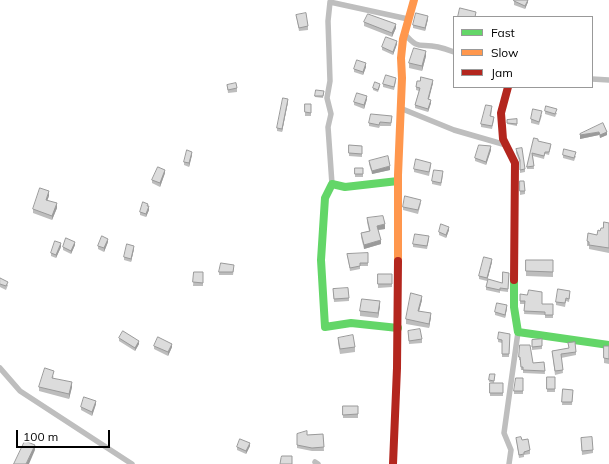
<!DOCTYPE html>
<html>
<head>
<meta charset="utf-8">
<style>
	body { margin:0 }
	#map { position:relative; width:609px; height:464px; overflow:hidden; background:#fff; font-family:Mulish,sans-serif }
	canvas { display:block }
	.legend { position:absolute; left:453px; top:16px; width:140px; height:72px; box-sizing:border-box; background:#fff; border:1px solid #999; margin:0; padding:5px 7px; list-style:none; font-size:12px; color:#000 }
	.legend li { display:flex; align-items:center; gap:8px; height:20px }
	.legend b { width:20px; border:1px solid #999 }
	.scale { position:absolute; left:16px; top:430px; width:94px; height:18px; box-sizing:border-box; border:2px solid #000; border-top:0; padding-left:5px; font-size:12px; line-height:14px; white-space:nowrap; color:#000; -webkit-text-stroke:3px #fff; paint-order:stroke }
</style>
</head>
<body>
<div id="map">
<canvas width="609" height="464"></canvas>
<ul class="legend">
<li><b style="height:5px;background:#63d668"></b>Fast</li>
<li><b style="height:5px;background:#ff974d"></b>Slow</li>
<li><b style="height:5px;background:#b3261e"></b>Jam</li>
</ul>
<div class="scale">100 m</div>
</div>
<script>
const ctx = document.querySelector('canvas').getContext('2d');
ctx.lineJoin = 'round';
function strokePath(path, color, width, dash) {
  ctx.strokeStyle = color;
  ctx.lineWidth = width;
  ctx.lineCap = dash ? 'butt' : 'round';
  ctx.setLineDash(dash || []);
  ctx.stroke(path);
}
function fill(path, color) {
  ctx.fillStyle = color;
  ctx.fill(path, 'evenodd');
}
const street = new Path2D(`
	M404,33C419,51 419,43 438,47C443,48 449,50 454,52
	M592,79L609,80
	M400,108L454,130L506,145
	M332,184L328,127L331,114L327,98L330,81L328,21L330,2L408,19
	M0,368L20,391L132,464
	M315,462L318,464
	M509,464L511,450L504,433L518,332`);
const fast = new Path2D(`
	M398,181L345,187L332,184L325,198L321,260L325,327L351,323L398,328
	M514,280V307L518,332L609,345`);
const slow = new Path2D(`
	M398,261V175L402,78L401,58L403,39L414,0`);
const jam = new Path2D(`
	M508,87L501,113L503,139L515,163L514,280
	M393,464L397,368L398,261`);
const wall = new Path2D(`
	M528,0V2L525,9L514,5V1Z
	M296,15L308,26V30L299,31Z
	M428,19L425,31L413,28V25Z
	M364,22L396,28L392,37L364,26Z
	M397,44L393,55L382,50V47Z
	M426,56L422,71L409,68V63Z
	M366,67L363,75L354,72V69Z
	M396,81L394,90L383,87V84Z
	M433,83L428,100L431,103L428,112L415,108V105L419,91L416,90V87Z
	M227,85L237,88V92L228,93Z
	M380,86L378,92L373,90V88Z
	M324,91L323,98L315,97V96Z
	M367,99L364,109L354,105V102Z
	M288,102L282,132L277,131V128Z
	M305,104H311V116H305Z
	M492,109L491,117L494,120L492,129L481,127V124Z
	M545,111L557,113L555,117L545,114Z
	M542,115L539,125L531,123V119Z
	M392,116L391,126H380L379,128L369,126V123Z
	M517,119V126L507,124V120Z
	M607,132V135L600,138L599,135L580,139V134Z
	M534,138L538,141L551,146L549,155L545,154L544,159L533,156L534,169H527V167Z
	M349,145L362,146V157L349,156Z
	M516,149L525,169V172L520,173V163L516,153Z
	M491,150L486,165L475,161V158Z
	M192,155L189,167L184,165V162Z
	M563,155L576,156L574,161L563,158Z
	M369,161L390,170L372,174L369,164Z
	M431,166L429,176L414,172V169Z
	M355,168H363V177H355Z
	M165,173L160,187L152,183V180Z
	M443,175L441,186L432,184V181Z
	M520,181L525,191V194L520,195Z
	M49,196L47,200L57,208L52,220L33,213V209Z
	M421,203L418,214L403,210V207Z
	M148,206L149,210L146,217L140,215V212Z
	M367,218L385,229L378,230L381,244L364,249L361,237V233L369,231L367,222Z
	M609,223V253L589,249V246H587V241L597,235L603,228Z
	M449,230L446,238L439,235V232Z
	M429,239L427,249L413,247V244Z
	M108,242L104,252L98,249V246Z
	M75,245L71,254L63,250V247Z
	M61,247L56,258L51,256V253Z
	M134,249L131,262L124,260V257Z
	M347,254L368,256V266H360V269L350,271Z
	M553,260V277L526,276V271Z
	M492,262L487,281L479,279V276Z
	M234,268L233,275H219V272Z
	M194,272H203V286H193Z
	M509,273L508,292L500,291V293L486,290V287L502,283Z
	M378,274H392V287L378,288Z
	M0,278L8,285L6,290L0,287Z
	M333,289L349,298V301L334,302Z
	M520,294L542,304H553V318H545V315L524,314L525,304H520Z
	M570,295L569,302L566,301L565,307L556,305V302Z
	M422,300L419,311L431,317L429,328L406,324V319Z
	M380,306L378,318L360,316V311Z
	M507,308L505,318L495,315V312Z
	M408,331L422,339V343L409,344Z
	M510,334L509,357H502V343L498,342V339Z
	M119,338L139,344L135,351L119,341Z
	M338,338L355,347V352L340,354L338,343Z
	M542,339V349L532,350V340Z
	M568,343L576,352V355L561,358L563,373L555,375L552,351L569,348Z
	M520,345L533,363L544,362L545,374L523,373V370H521L520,360H519Z
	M154,346L172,347L168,356L154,349Z
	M604,346H609V364L604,363Z
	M490,374H495L494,383L489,382Z
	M54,376L53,378L72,387L69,399L39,391V387Z
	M547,377H555V392H547Z
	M523,378V394H514V391Z
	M490,383H503V396H490Z
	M563,389L573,390L572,405H562Z
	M96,404L92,416L81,410V407Z
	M343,406H358V418H343Z
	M297,434L307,435L323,434L324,451H312L297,448Z
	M516,438L522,440L530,450V454L524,455V457L519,458Z
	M581,438L593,450V453L582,455Z
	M250,446L246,454L237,450V447Z`);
const shadedWall = new Path2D(`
	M528,0V2L525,9V6Z
	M428,16V19L425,31V28Z
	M396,24V28L392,37V33Z
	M397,41V44L393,55V52Z
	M426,51V56L422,71V66Z
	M366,63V67L363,75V72Z
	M433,80V83L428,103V99Z
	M367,96V99L364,109V105Z
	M288,99V102L282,132V129Z
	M431,100V103L428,112V109Z
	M599,132V135L580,139V135Z
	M607,132V135L600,138V135Z
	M491,146V150L486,165V162Z
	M192,152V155L189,167V163Z
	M390,166V170L372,174V171Z
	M165,170V173L160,187V183Z
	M49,191V196L46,204V200Z
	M57,203V208L52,220V216Z
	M149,206V210L146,217V214Z
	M385,224V229L377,230V226Z
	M449,227V230L446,238V235Z
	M108,239V242L104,252V248Z
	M381,240V244L364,249V245Z
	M75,242V245L71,254V251Z
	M61,243V247L56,258V255Z
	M134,246V249L131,262V259Z
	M492,259V262L487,281V278Z
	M422,296V300L418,315V311Z
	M380,301V306L378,318V313Z
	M507,305V308L505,318V315Z
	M431,313V317L429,328V324Z
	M139,341V344L135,351V348Z
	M172,344V347L168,356V352Z
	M72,382V387L69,399V394Z
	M96,401V404L92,416V412Z
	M250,443V446L246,454V451Z
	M35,445V450L29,464H26Z`);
const building = new Path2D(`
	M514,0H528L525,6L514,1Z
	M460,8L476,12L475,17H458Z
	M306,13L308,26L299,28L296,15Z
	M416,13L428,16L425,28L413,25Z
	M368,14L396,24L392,33L364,22Z
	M386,37L397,41L393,52L382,47Z
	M414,48L426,51L422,66L409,63Z
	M357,60L366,63L363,72L354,69Z
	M386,75L396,78L394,87L383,84Z
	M421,77L433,80L428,99L431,100L428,109L415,105L420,88L416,87L417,81H420Z
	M375,82L380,84L378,90L373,88Z
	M236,83L237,88L228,90L227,85Z
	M316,90L324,91L323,96H315Z
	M357,93L367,96L364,105L354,102Z
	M283,98L288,99L282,129L277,128Z
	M305,104H311V113L305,112Z
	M486,105L492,106L490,116L494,117L492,126L481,124Z
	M546,106L557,109L555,114L545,111Z
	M533,109L542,111L539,122L531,119Z
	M371,114L392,116L391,123L380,122L379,125L369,123Z
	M517,119V124L507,123V120Z
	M603,123L607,132L600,135L599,132L580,135V134Z
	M534,138L538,139V141L551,144L549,152H545L544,156L532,153L534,166L527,167Z
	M349,145L362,146V154L349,153Z
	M479,145L491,146L486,162L475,158Z
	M522,148L525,169L520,170V160L516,149Z
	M564,149L576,152L574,158L563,155Z
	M187,150L192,152L189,163L184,162Z
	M388,156L390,166L372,171L369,161Z
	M416,159L431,163L429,172L414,169Z
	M158,167L165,170L160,183L152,180Z
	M355,168H363V174H355Z
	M434,170L443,171L441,183L432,181Z
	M520,181H524L525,191H520Z
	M40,188L49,191L46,200L57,203L52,216L33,209Z
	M405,196L421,200L418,210L403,207Z
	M143,202L148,204L147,206H149L146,214L140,212Z
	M383,216L385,224L377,226L381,240L364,245L361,233L370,231L367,218Z
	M604,222L609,223V248L589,245V242L587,241L588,233L597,235L598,230L600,231L601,228H603Z
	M441,224L449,227L446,235L439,232Z
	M415,234L429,236L427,246L413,244Z
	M102,236L108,239L104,248L98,246Z
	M66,238L75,242L71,251L63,247Z
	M55,241L61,243L56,255L51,253Z
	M127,244L134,246L131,259L124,257Z
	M368,253V263H360V266L350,268L347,254Z
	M484,257L492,259L487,278L479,276Z
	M526,260H553V272L526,271Z
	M221,263L234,265L233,272H219Z
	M194,272H203V283L193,282Z
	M503,272L509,273L508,289L500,288V290L486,287L488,279L502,283Z
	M378,274H392V284H378Z
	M0,278L8,282L6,286L0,284Z
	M348,288L349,298L334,299L333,289Z
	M558,289L570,291L569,299L566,298L565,303L556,302Z
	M529,290L542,292V304H553V315H545V312L524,311L525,301H520V294L527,295Z
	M411,293L422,296L418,311L431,313L429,324L406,319Z
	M362,299L380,301L378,313L360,311Z
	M497,303L507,305L505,315L495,312Z
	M420,329L422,339L409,341L408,331Z
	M123,331L139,341L135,348L119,338Z
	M499,332L510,334L509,354H502V340L498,339Z
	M353,335L355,347L340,349L338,338Z
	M158,337L172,344L168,352L154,346Z
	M542,339V346L532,347V340Z
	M575,342L576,352L561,354L563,370L555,371L552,351L569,348L568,343Z
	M520,345H530L533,363L544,362L545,371L523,370V367H521L520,357H519Z
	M604,346H609V359L604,358Z
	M45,368L54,371L52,378L72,382L69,394L39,387Z
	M490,374H495L494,381L489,380Z
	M547,377H555V389H547Z
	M516,378H523V391H514Z
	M490,383H503V393H490Z
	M563,389L573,390L572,402H562Z
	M84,397L96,401L92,412L81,407Z
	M343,406H358V414L343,415Z
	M307,431V435L323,434L324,447L312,448L297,445V434Z
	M521,437L522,440L528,439L530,450L524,452V454L519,455L516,438Z
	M592,437L593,450L582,451L581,438Z
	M240,439L250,443L246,451L237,447Z
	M25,441L35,445L26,464H14Z
	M282,456H292V464H280L281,458Z`);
strokePath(street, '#bebebe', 5.5);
strokePath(fast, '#63d668', 8);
strokePath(slow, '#ff974d', 8);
strokePath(jam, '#b3261e', 8);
fill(wall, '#bdbdbd');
fill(shadedWall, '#9a9a9a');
fill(building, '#dcdcdc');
strokePath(building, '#9a9a9a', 1);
</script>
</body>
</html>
